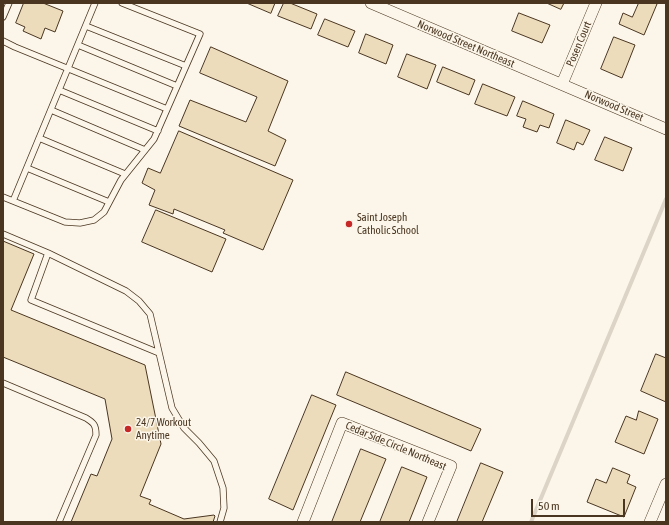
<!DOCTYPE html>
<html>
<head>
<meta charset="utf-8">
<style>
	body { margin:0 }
	#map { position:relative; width:669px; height:525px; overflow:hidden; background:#fbf6e9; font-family:"Asap Condensed",sans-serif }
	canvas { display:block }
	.frame { position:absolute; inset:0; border:4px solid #4a3520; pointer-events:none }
	.scale { position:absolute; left:531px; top:499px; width:94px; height:18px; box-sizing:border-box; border:2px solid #4a3520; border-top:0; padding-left:5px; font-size:12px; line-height:14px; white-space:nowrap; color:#4a3520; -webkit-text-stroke:3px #fbf6e9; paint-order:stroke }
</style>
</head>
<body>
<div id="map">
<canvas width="669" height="525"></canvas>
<div class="frame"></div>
<div class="scale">50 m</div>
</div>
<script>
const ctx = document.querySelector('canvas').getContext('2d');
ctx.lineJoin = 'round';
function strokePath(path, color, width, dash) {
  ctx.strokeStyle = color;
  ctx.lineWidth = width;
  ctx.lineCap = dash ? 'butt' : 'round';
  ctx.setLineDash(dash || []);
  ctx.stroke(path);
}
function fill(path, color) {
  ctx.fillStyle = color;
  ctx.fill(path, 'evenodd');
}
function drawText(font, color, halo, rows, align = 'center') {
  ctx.font = font + ' "Asap Condensed",sans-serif';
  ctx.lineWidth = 3;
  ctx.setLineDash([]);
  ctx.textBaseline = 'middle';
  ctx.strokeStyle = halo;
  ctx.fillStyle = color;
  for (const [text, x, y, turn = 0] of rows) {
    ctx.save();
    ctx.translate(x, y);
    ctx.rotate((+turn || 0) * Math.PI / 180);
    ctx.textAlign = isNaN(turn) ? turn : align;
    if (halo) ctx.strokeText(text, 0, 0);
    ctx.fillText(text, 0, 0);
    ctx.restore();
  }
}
const stream = new Path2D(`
	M531,522L666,199`);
const building = new Path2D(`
	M24,3H43L63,11L55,32L45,28L41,39L23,31L25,27L16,23Z
	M247,3H275L271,13Z
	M284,3H290L317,14L311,29L278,16Z
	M547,3H564L561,9Z
	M639,3H654L657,4L644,35L619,24L623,13L632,17Z
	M519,13L550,25L542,43L512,31Z
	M325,19L355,31L348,47L318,35Z
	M366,34L393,45L386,64L359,53Z
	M614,37L635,45L622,78L601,69Z
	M211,47L288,81L268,131L286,140L275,166L179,126L190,100L246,122L257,97L200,73Z
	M407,54L436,65L427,89L398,77Z
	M443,67L475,80L469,95L437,82Z
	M483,84L515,97L507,116L475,104Z
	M523,101L554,114L549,128L540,125L537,132L523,127L526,119L517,116Z
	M566,120L590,130L583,145L577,142L574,150L557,143Z
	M179,131L293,180L263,250L223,233L225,230L174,209L173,214L149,205L155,190L142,183L148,168L160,173Z
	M605,137L632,148L623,171L595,160Z
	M156,210L226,239L212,272L142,242Z
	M3,241L34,254L11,310L145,365L161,444L140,496L151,500L149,504L184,519L214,515L215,516L213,522H71L91,474L97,476L112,439L105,399L3,357Z
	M656,354L666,358V402L641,391Z
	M346,372L481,429L471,451L337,395Z
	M312,395L336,405L293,510L269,499Z
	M639,411L658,419L644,454L615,442L626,416L636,420Z
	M361,449L386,459L360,522H332Z
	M481,463L503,472L482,522H457Z
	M402,467L427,477L409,522H380Z
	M613,468L630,475L627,483L636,487L624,517L587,502L596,479L606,483Z`);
const lane = new Path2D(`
	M3,17L9,3
	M86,26L186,66
	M3,41L15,47L167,109
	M78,45L177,86
	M59,90L158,131
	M51,110L145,150
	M39,138L125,174
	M27,168L109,202
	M3,197L65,222L80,223L94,220L104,212L121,180L154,139L200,34L122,3
	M13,201L95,3
	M3,234L48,253L126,291L139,301L150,314L172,408L184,428L199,443L214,461L223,488L224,508L220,522
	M48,253L31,300L159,353
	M3,383L86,418C94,423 96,425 96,435L59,522`);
const street = new Path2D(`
	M371,3L666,129
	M562,84L596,3
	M303,522L342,423L451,466L428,522
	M650,522L666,484`);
const markers = [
	[349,224,4,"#c62828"],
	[128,429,4,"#c62828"]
];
const streetNames = [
	["Norwood Street Northeast",466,44,23],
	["Posen Court",579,44,-67],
	["Norwood Street",614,106,23],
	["Cedar Side Circle Northeast",396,446,23]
];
const poiNames = [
	["Saint Joseph",357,218],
	["Catholic School",357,231],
	["24/7 Workout",136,423],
	["Anytime",136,436]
];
strokePath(stream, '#dcd4c6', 4);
fill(building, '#ecdcbc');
strokePath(building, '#4a3520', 1);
strokePath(lane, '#4a3520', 7);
strokePath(street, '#4a3520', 12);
strokePath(lane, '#fbf6e9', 5.5);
strokePath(street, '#fbf6e9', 11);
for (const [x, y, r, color] of markers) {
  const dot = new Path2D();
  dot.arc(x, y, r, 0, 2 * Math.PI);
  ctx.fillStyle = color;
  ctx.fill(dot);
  strokePath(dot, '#fbf6e9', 1.5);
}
drawText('11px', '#4a3520', '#fbf6e9', streetNames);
drawText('11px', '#4a3520', '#fbf6e9', poiNames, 'left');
</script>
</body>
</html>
